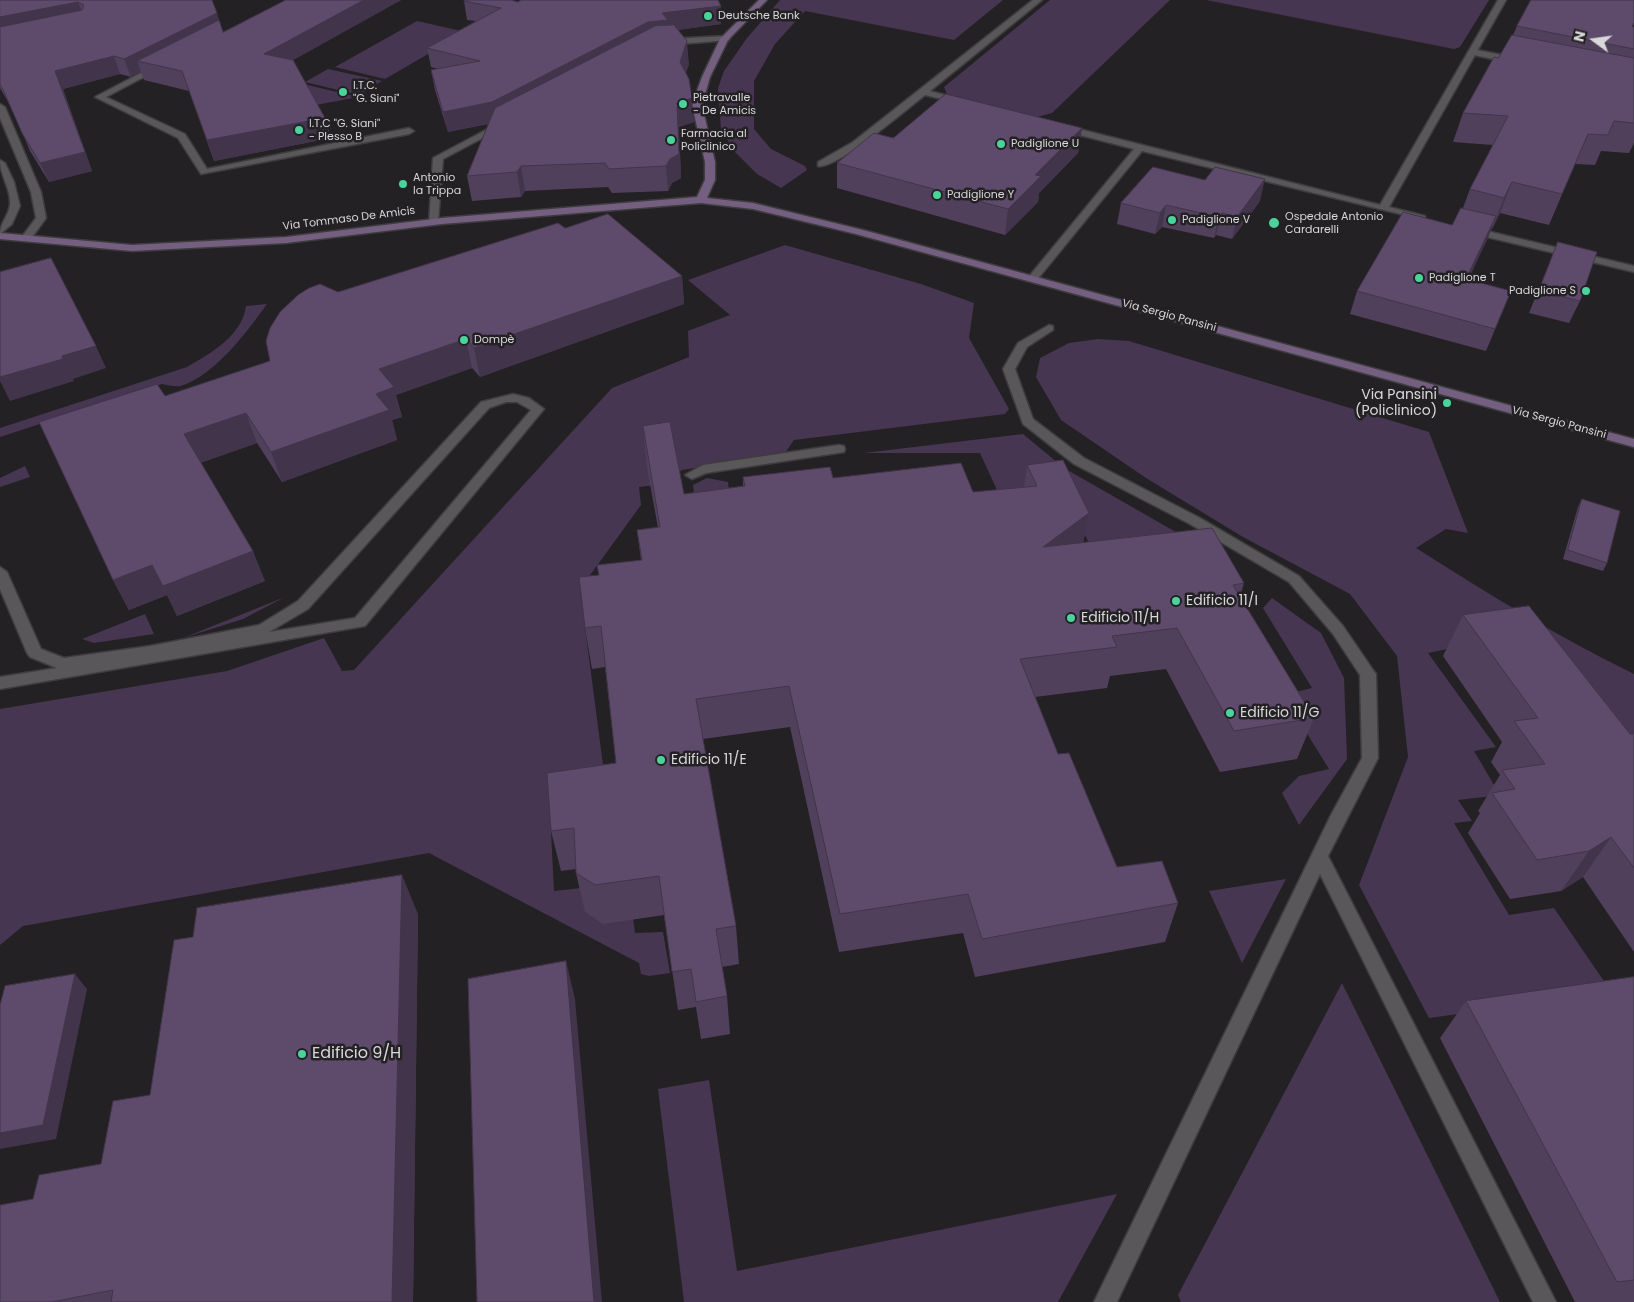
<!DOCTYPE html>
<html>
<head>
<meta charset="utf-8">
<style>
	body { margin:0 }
	#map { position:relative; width:1634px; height:1302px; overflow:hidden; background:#232124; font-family:Poppins,sans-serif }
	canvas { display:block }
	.north { position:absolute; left:1569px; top:15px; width:50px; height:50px; -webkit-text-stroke:4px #232124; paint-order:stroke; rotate:284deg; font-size:14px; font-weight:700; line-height:20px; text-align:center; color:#d8d7d9 }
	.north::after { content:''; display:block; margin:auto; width:18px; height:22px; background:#d8d7d9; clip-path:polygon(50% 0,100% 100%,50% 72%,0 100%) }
</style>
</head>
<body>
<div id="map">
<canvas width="1634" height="1302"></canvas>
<div class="north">N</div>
</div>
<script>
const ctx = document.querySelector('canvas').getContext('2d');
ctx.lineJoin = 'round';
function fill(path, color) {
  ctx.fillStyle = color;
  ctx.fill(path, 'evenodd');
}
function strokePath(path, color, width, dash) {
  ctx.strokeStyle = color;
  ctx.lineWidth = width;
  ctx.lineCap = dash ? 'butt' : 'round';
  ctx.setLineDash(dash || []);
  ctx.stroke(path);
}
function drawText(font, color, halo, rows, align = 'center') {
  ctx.font = font + ' Poppins,sans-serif';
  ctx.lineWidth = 5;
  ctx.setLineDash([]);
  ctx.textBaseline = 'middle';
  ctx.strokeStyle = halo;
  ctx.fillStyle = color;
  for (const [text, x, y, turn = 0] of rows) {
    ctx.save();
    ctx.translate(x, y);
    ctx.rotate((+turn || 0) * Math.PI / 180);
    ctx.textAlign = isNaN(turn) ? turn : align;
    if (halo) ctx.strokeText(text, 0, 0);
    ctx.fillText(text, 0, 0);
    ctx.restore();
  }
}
const green = new Path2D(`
	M780,0H1003L954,40L805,11L775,44L754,81V129L771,149L805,166L807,170L781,188L757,174L735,152L721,129L718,88L724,71L747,38Z
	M1050,0H1170L1052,113L1037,117L947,94L944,87Z
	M1206,0H1489L1460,47L1454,49Z
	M417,21L466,32L385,79L335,67Z
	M328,69L382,81L359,95L305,82Z
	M299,83L358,97L238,120Z
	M785,245L921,284L974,303L969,338L1009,409L1005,414L794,440L785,453L682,470L665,484L639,487L641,505L580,589L606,788L549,792L554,891L628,883L635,933L663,932L670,973L649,976L641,974L639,963L429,853L23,926L0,945V709L227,671L324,638L342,671L354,670L612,388L689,357L688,331L730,315L688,280Z
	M267,304C247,332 215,375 181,386C176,387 167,385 162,384L0,437V428L187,367C211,353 242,336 246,306Z
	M1098,339L1129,341L1429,432L1468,533L1446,529L1416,548C1487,593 1558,637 1634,674V760L1505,637L1428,653L1496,747L1474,751L1500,795L1458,800L1472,821L1454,823L1509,915L1554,908L1612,993L1429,1018L1359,885L1408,757L1397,656L1350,594L1243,537L1146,478L1061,420L1036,377L1040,358L1069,343Z
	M1023,434L1064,468L1209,551L1101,566L1063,493L1003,503L980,453H864Z
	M25,466L30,477L0,487V478Z
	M707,478L728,482L732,522L696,508L693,485Z
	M285,597L243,619L183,638Z
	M1272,598L1321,633L1344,678L1347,759L1299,825L1282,793L1299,776L1329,769L1283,695L1312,688L1263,608Z
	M145,614L154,634L94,643L82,639Z
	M1286,879L1242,963L1209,891Z
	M1342,983L1500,1302H1181L1178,1295Z
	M709,1080L737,1271L1117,1194L1058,1302H684L658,1089Z`);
const lane = new Path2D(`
	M1033,0H1042L930,91L963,100V104L925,95C907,109 836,170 818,166V162L853,142Z
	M1498,0H1506L1389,207L1425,216V220L1142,151L1036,281L1032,282L1027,279L1134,149L1060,130V126L1063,125L1380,205Z
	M156,65L163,67L106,97L185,134L207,169L409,128L414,131L409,134L201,174L178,138L95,97Z
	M1470,227L1634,266V272L1466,232L1465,230Z
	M1049,325L1053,326V330L1027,347L1015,369L1033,419L1084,458L1200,518L1299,576L1343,626L1373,670L1376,674L1378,758L1328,856L1556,1302H1533L1320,874L1117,1302H1094L1331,815L1362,758L1360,675L1333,634L1289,582L1190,524L1074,464L1023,424L1003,369L1018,343Z
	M513,394L529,398L544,409L365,626L0,689V677L57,668L30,657L27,653L0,589V567L7,572L41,649L64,658L150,646L259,625L298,601L481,402ZM506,402H517L531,410L355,618L269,632L308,609L489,408Z
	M839,445L844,446L845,449L844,452L706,473L692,479L685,475L703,465Z`);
const street = new Path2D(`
	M726,36L730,38L729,40L668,45L664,42L668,39Z
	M1472,49L1517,58L1521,61L1517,64L1469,54L1468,52Z
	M0,104L5,107L41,192L46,218L30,240L26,241L21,238L36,218L31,192L0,118Z
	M499,123L507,125L443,159L438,222L437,224H429L433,158Z
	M0,160L5,163L14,182L20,206L12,224L0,234C0,222 9,216 10,204C11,188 0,177 0,160Z`);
const secondary = new Path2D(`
	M759,0H767L728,40L710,77L702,105L715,162V180L707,198L753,203L863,230L1634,439V447L856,234L753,209L701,203L442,224L286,243L132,251L0,239V233L132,245L286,237L442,218L697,197L705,180V162L692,105L702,77L720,39Z`);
const wall = new Path2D(`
	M0,0H212L223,32L286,0H401L293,60L325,118L331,138L214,161L189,91L144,80L141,72L131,77L120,74L63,89L92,171L49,182L30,151L12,109L0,88Z
	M464,1L721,24L678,30L689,64L686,72L694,122L679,127L681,178L672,183L668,191L612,193L608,187L525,191L521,197L472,201L467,176L488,124L448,132L435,90L431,70L438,69L431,67L427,48L476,21L467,20Z
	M1517,26L1634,27V143L1629,153L1601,151L1595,165L1575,164L1549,225L1500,213L1492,229V228L1468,280L1511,291L1486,351L1350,314L1357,291L1452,225L1463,208L1470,189L1493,145L1453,142L1463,113L1513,35Z
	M1082,128L1078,153L1039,193L1038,202L1005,235L837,188V163L893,138Z
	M1260,201L1232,239L1216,235L1214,238L1162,227L1155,234L1117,224L1121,203Z
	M565,228L682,276L684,304L480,377L472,368L396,395L402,417L392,420L397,440L282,482L257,443L200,463L265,581L177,616L167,595L129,610L113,580L165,396L270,361L338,292Z
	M1558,242L1580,301L1569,323L1529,313Z
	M643,426L684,494L743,486V477L833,478L973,492L1024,487L1027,465L1089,513L1083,543L1244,583L1240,597L1314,718L1297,759L1220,772L1166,669L1110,676L1107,688L1035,697L1058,754L1117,867L1178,903L1165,942L975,977L963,933L839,952L790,727L703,739L736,926L739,964L722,967L727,996L730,1034L701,1039L696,1007L678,1010L664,915L603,924L585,912L576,873V869L561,871L551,831L616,763L605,667L592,669L585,628L599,575L641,560L637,530L658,528L647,467Z
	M1582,499L1607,563L1603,571L1563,559L1578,507Z
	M1463,615L1630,734H1634V952L1583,877L1561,891L1510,899L1468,833L1480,813L1478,811L1500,775L1491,762L1502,742L1443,656Z
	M418,914L413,1302H0L33,1199L101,1164L150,1095Z
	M1634,977V1302H1575L1440,1038L1466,1001Z`);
const shadedWall = new Path2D(`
	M364,0H401L270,73L264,54Z
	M78,2L85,19L0,36V17Z
	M721,6V24L669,31L495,122L448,132L443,112L662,13Z
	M217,13L222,30L137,61L141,72L131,77L124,59Z
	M687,41L689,64L682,85L680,62Z
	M114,56L120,74L63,89L92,171L49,182L40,163L55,71Z
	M692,98L694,122L679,127L681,178L672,183L668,191L666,166L677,103Z
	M325,118L331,138L214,161L207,140Z
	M1082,128L1078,153L1039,193L1038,202L1005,235L1008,209L1035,175Z
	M521,166L525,191L521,197L517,172Z
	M1265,179L1260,201L1232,239L1237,217Z
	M1512,182L1500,213L1492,229L1504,198Z
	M1166,205L1162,227L1155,234L1160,213Z
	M1222,213L1216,235L1214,238L1219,217Z
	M1496,216L1488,238L1458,301L1466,279Z
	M682,276L684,304L480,377L474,348Z
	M466,339L472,368L396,395L402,417L392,420L397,440L282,482L271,452L376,394L379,369Z
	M96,346L106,368L73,379L74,381L10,401L0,381V377L62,356Z
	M246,413L257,443L196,464L184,434Z
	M1089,513L1081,554L1043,547Z
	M253,551L265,581L177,616L163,586Z
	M152,565L167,595L129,610L113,580Z
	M1611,837L1583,877L1561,891L1589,851Z
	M402,875L418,914L413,1302H392Z
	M566,961L575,999L602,1302H594Z
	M75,974L87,989L56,1139L0,1149V1133Z`);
const building = new Path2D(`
	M0,0H212L217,13L124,59L114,56L55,71L85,152L40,163L22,133L5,94L0,84V27L82,10L84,5L78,2L0,17Z
	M286,0H364L264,54L293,60L325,118L207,140L182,71L137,61L219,20L223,32Z
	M466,0H511L518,2L521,0H718L721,6L662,13L668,20L648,22L492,102L443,112L431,70L480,61L427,48L501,8L464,1Z
	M1531,0H1634V23L1632,27H1634V49L1517,26Z
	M674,25L687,41L680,62L689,79L692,98L677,103L679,154L670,159L666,166L609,169L605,163L521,166L517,172L467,176L495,108L655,26Z
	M1512,35L1634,58V123L1614,121L1608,135L1588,134L1562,194L1512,182L1504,198L1470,189L1508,116L1463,113L1494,57L1498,58Z
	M946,94L1082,128L1035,175L1041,176L1008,209L837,163L874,133L893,138Z
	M1153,167L1205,180L1215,167L1265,179L1237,217L1222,213L1219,217L1166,205L1160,213L1121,203Z
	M1461,208L1496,216L1466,279L1511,291L1495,329L1357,291L1403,212L1452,225Z
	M608,214L682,276L474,348L466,339L379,369L394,387L376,394L389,410L271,452L246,413L184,434L253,551L163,586L152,565L113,580L39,422L157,384L165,396L270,361L266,341L270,328L280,312L298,295L309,288L320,284L338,292L558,223L565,228Z
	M1558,242L1597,252L1580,301L1539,291Z
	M51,258L96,346L62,356L63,359L0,377V272Z
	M670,422L684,494L745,486L743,477L830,467L833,478L961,463L973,492L1037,486L1027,465L1063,460L1089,513L1043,547L1212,528L1244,583L1233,585L1314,718L1234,731L1177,628L1112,636L1117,647L1020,659L1058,754L1069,753L1117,867L1162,861L1178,903L982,939L968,894L840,914L789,686L696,699L736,926L716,929L727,996L696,1002L691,969L672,972L659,876L595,885L576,873L574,828L551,831L547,773L616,763L601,626L585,628L579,577L599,575L597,565L642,560L637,530L660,527L643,426Z
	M1582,499L1620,511L1607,563L1568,550Z
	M1529,606L1630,734H1634V868L1611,837L1589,851L1537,860L1492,793L1515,789L1502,770L1545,764L1514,721L1538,718L1463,615Z
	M402,875L392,1302H111L113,1290L52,1302H0V1205L33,1199L39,1175L101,1164L113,1101L150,1095L174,940L193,937L197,908Z
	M566,961L594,1302H477L468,979Z
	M75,974L43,1125L0,1133V1005L5,986Z
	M1634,977V1280L1617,1282L1466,1001Z`);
const markers = [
	[708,16,5,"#4ad49c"],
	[343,92,5,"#4ad49c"],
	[683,104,5,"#4ad49c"],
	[299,130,5,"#4ad49c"],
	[671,140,5,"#4ad49c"],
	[1001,144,5,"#4ad49c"],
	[403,184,5,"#4ad49c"],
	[937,195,5,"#4ad49c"],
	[1172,220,5,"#4ad49c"],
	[1274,223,6,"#4ad49c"],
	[1419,278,5,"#4ad49c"],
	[1586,291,5,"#4ad49c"],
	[464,340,5,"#4ad49c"],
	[1447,403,5,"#4ad49c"],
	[1176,601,5,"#4ad49c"],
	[1071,618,5,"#4ad49c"],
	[1230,713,5,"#4ad49c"],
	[661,760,5,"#4ad49c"],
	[302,1054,5,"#4ad49c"]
];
const farPoinames = [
	["Deutsche Bank",718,16],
	["I.T.C.",353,86],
	["\"G. Siani\"",353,99],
	["Pietravalle",693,98],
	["- De Amicis",693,111],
	["I.T.C \"G. Siani\"",309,124],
	["- Plesso B",309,137],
	["Farmacia al",681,134],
	["Policlinico",681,147],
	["Padiglione U",1011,144],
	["Antonio",413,178],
	["la Trippa",413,191],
	["Padiglione Y",947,195],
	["Ospedale Antonio",1285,217],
	["Cardarelli",1285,230],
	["Padiglione V",1182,220],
	["Padiglione T",1429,278],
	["Padiglione S",1576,291,"right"],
	["Dompè",474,340]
];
const farStreetnames = [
	["Via Tommaso De Amicis",349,219,-7],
	["Via Sergio Pansini",1169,316,15],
	["Via Sergio Pansini",1559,423,15]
];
const poiNames = [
	["Via Pansini",1437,395,"right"],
	["(Policlinico)",1437,411,"right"],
	["Edificio 11/I",1186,601],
	["Edificio 11/H",1081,618],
	["Edificio 11/G",1240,713],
	["Edificio 11/E",671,760]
];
const nearPoinames = [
	["Edificio 9/H",312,1054]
];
fill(green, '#473651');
strokePath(lane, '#3d3c3e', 3);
strokePath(street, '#3d3c3e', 3);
strokePath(secondary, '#3d3c3e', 3);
fill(lane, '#59575a');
fill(street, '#59575a');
fill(secondary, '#745f80');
fill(wall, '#51405b');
fill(shadedWall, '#42344a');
fill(building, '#5e4a6a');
strokePath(building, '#42344a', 1);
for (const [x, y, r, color] of markers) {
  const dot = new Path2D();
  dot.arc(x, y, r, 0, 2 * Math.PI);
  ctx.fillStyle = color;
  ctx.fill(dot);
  strokePath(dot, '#232124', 2);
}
drawText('11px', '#d8d7d9', '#232124', farPoinames, 'left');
drawText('11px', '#d8d7d9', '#232124', farStreetnames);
drawText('14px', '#d8d7d9', '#232124', poiNames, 'left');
drawText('16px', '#d8d7d9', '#232124', nearPoinames, 'left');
</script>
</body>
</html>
